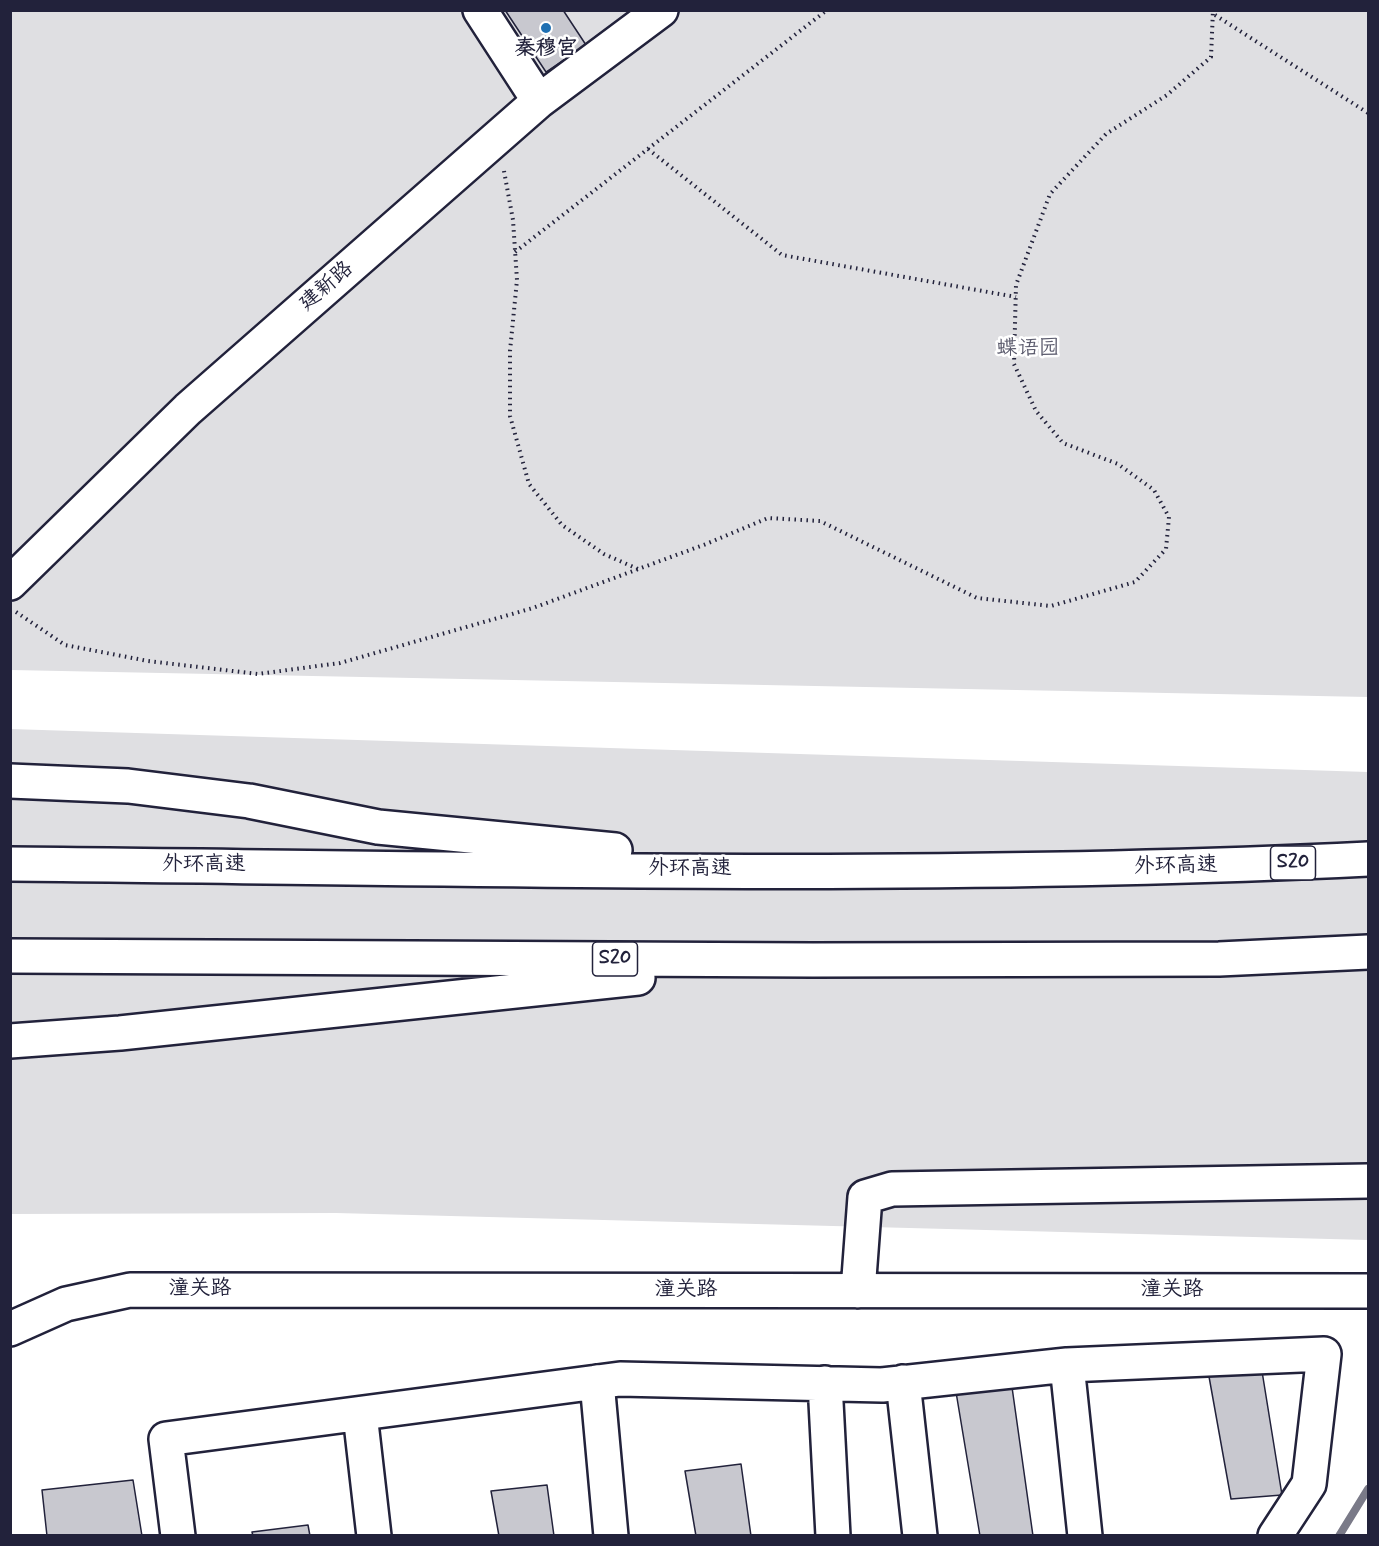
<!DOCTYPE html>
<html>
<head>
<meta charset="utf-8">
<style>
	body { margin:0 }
	#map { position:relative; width:1379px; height:1546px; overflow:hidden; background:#fff; font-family:Mynerve,sans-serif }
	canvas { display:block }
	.frame { position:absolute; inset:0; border:12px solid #22223b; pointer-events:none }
</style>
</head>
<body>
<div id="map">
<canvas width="1379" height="1546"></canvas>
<div class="frame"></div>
</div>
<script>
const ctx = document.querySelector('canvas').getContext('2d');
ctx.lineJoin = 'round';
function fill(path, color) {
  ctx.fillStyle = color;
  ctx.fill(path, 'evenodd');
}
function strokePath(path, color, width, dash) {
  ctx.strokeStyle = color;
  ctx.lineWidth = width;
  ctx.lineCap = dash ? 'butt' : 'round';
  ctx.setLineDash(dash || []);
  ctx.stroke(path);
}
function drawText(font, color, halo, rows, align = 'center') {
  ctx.font = font + ' Mynerve,"LXGW WenKai TC",sans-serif';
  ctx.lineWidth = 5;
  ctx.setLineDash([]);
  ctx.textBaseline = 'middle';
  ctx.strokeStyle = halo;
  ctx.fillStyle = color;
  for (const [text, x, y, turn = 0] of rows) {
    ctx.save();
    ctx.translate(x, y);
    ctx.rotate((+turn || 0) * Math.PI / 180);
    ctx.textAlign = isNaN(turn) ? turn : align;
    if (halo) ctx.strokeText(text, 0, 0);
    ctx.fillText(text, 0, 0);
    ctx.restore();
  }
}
const green = new Path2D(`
	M11,11H1368V697L11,670Z
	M10,729L1368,772V1240L336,1213L11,1214Z`);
const stream = new Path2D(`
	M1339,1536L1368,1489`);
const building = new Path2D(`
	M505,10H563L586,45L546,72Z
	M1261,1365L1282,1495L1231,1499L1208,1371Z
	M1011,1380L1033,1536H980L955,1386Z
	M741,1464L751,1536H696L685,1471Z
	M133,1480L142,1536H47L42,1490Z
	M547,1485L554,1536H499L491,1491Z
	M308,1525L310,1536H253L252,1532Z`);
const path = new Path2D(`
	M1215,15L1368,113
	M648,149L782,255L1016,297
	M504,171L513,220L517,280L510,351V416L529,484L562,525L604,554L638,569
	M515,252L827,10
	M16,612L65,645L148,661L258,674L340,663L533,608L706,544L768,518L820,521L977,598L1051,606L1135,582L1166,549L1169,517L1154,490L1118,464L1063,443L1036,411L1014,364L1016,285L1050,194L1106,134L1167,95L1211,57L1213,10`);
const minor = new Path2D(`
	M480,10L539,101
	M10,583L188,409L539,101L661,10
	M858,1291L865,1197L892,1189L1368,1181
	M10,1329L66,1304L130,1290L1368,1291
	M1067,1365L1085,1536
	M597,1382L611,1536
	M903,1382L920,1536
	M825,1383L833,1536
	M360,1414L374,1536
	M178,1536L166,1439L620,1379L882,1385L1067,1365L1324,1354L1309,1484L1275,1536`);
const highway = new Path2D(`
	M10,781L128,786L249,801L378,827L615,850
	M10,864C463,868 916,881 1368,859
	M10,956L813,960L1219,959L1368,952
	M10,1041L120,1033L638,978`);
const markers = [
	[546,28,6,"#1f6fb2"]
];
const shields = [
	[1293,863,45],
	[615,959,45]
];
const shieldNames = [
	["S20",1293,863],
	["S20",615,959]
];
const poiNames = [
	["秦穆宫",546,50]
];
const streetNames = [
	["建新路",327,287,-41],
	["外环高速",204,866],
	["外环高速",1176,867,-1],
	["外环高速",690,870],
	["潼关路",200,1290],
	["潼关路",686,1291],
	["潼关路",1172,1291]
];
const parkNames = [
	["蝶语园",1028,350]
];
fill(green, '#dfdfe2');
strokePath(stream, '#7a7a88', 8);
fill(building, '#c8c8cf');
strokePath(building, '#22223b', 1.5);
strokePath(minor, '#22223b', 38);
strokePath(highway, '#22223b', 38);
strokePath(path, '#22223b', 4, [1.5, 4.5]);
strokePath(minor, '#fff', 33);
strokePath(highway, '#fff', 33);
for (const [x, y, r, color] of markers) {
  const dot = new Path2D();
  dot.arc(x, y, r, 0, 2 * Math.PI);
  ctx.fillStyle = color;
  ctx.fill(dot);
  strokePath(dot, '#fff', 2);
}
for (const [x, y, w] of shields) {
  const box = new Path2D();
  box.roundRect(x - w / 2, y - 17, w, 34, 4.5);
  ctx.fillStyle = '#fff';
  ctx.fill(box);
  strokePath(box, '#22223b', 1.5);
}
drawText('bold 20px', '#22223b', null, shieldNames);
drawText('bold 21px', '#22223b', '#fff', poiNames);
drawText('21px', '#22223b', '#fff', streetNames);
drawText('21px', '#5b5b6d', '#fff', parkNames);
</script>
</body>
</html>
